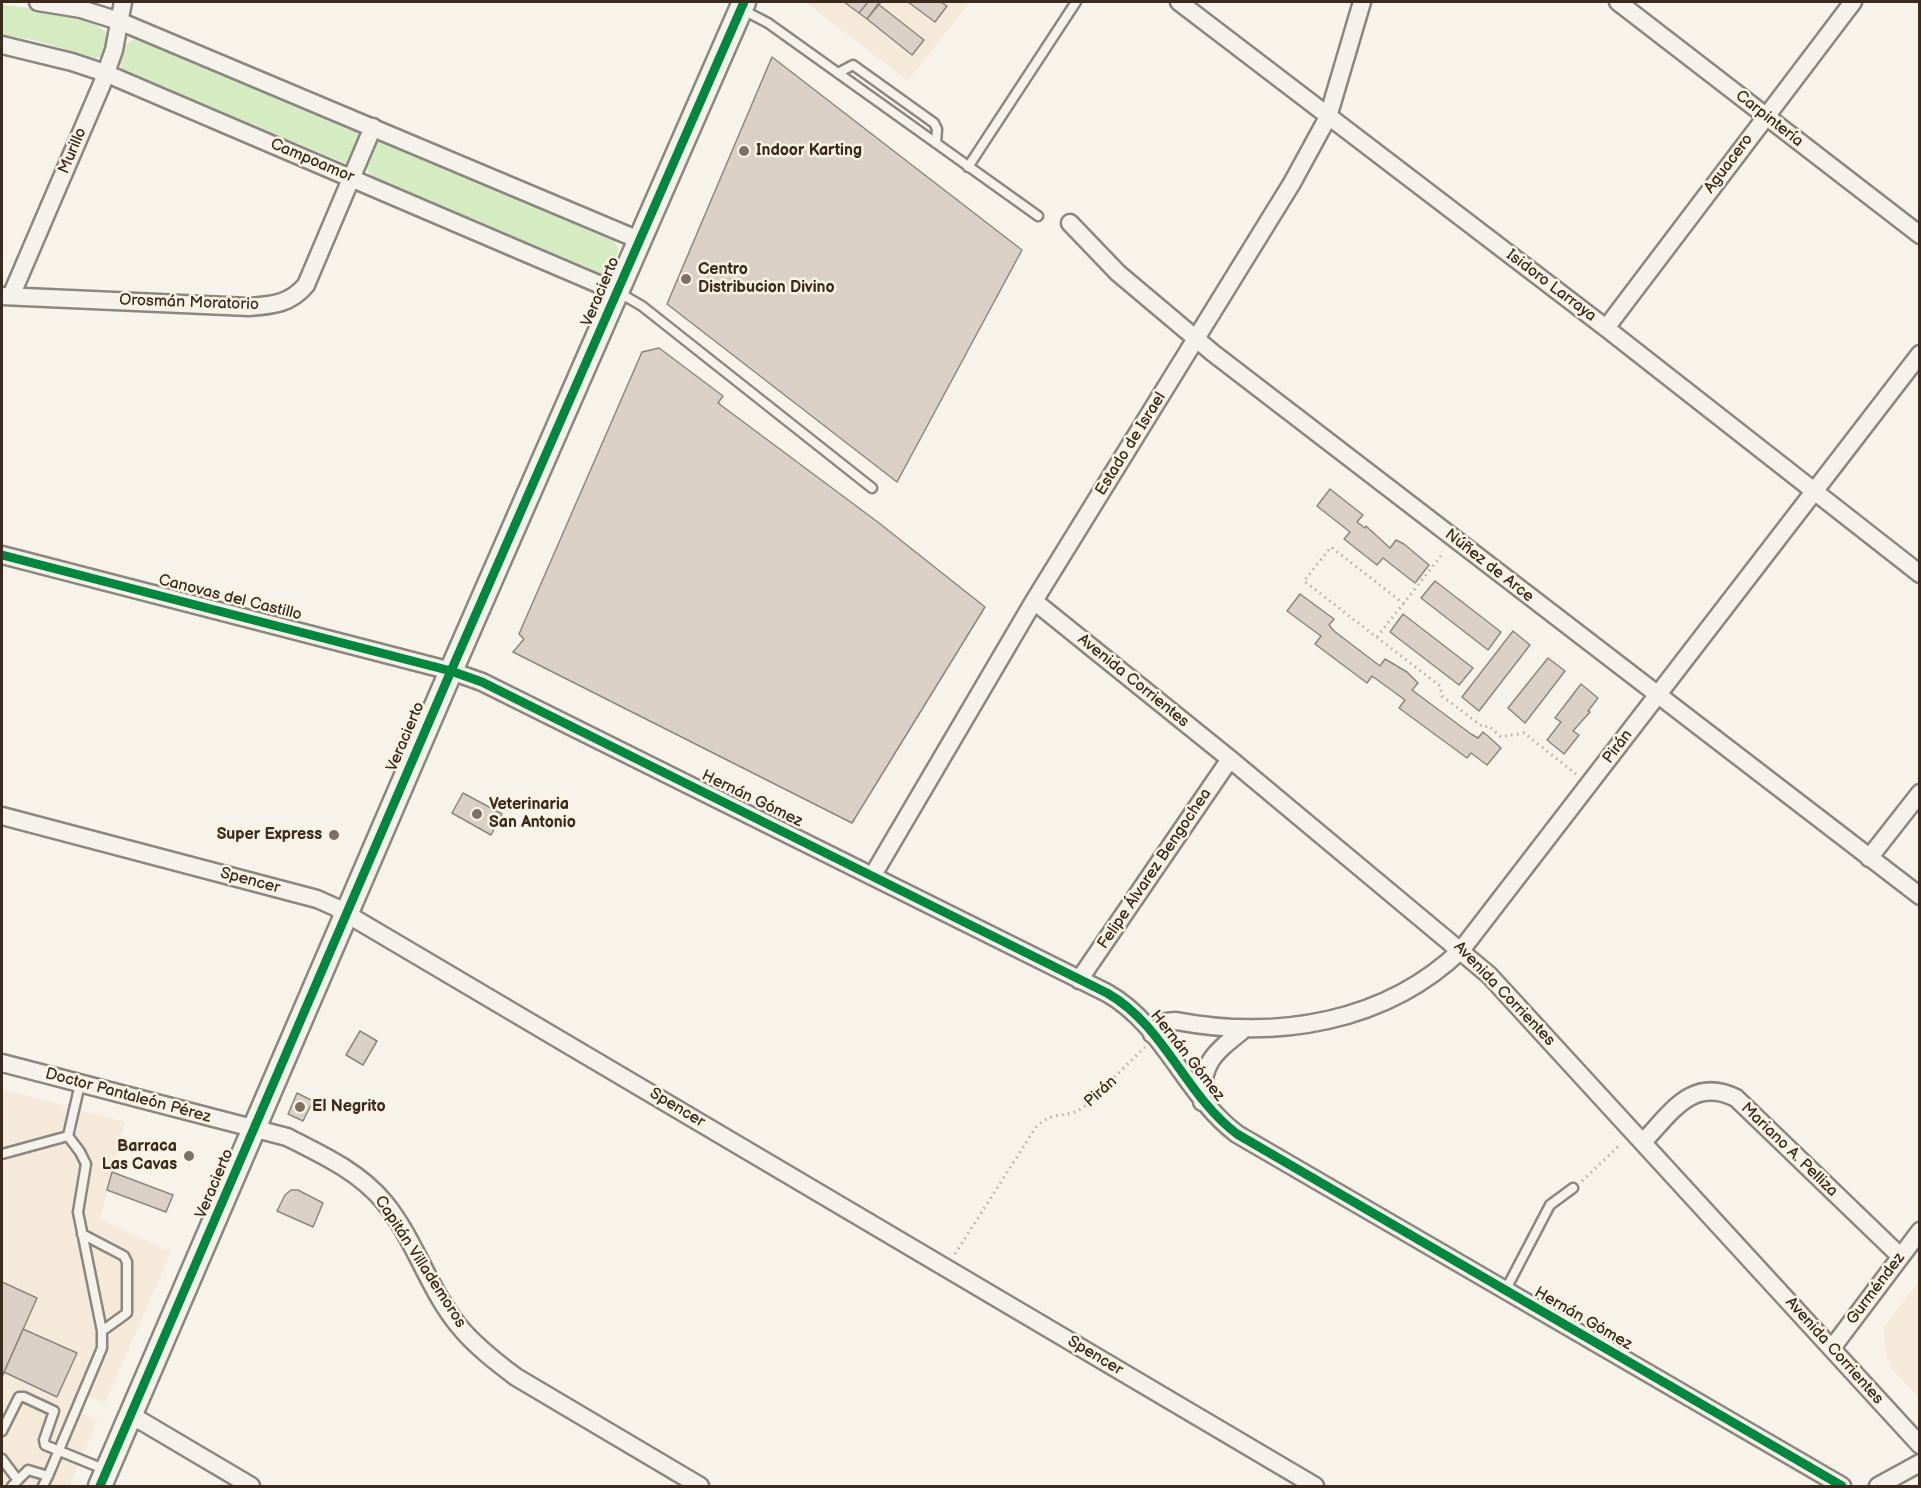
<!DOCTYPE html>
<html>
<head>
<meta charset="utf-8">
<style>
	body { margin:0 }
	#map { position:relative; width:1921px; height:1488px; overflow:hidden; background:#f7f3ea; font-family:"Balsamiq Sans",sans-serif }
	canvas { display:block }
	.frame { position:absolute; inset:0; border:3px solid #3b2a1e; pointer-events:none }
</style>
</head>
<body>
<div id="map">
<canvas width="1921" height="1488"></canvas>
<div class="frame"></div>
</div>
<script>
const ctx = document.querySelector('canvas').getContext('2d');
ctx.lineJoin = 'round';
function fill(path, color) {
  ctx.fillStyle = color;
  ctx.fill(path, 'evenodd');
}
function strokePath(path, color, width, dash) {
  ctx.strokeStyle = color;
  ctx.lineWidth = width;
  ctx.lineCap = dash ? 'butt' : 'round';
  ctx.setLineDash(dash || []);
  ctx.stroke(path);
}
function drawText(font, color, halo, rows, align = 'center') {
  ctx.font = font + ' "Balsamiq Sans",sans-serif';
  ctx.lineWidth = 5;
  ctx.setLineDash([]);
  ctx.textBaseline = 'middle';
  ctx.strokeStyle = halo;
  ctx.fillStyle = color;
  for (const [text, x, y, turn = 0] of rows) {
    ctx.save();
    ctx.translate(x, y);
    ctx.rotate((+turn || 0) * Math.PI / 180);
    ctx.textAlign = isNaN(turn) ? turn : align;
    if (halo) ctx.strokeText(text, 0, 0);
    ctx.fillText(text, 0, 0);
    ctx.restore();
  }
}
const built = new Path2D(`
	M805,2H970L908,81Z
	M2,1089L125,1122L100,1219L171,1252L105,1403L88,1397L81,1413L98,1420L69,1486H2Z
	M1919,1281V1398L1891,1368L1885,1349L1884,1327Z`);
const green = new Path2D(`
	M2,5C27,8 93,14 109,35L106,51L102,57L94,58L34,40L2,35Z
	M132,40H144L362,133L349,165L125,71L121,68C120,56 122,47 132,40Z
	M377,139L614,241L619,250L610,271L601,274L373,177C360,168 371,151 377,139Z`);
const building = new Path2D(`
	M844,2H868L859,13Z
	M868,2H881L867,19L859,13Z
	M908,2H941L947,6L935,22Z
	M878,4L924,40L912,55L867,19Z
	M772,57L1022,250L897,482L667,304Z
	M659,348L723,396L718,403L879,523L985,607L852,823L513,652L524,639L519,634L642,352Z
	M1330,489L1363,515L1357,522L1365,528L1366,526L1390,548L1396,540L1404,544L1429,565L1415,583L1383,558L1377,565L1344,539L1350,532L1317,506Z
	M1435,581L1501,632L1488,650L1421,598Z
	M1300,594L1334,619L1329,625L1334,631L1380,666L1385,659L1407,672L1418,683L1412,690L1471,734L1478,738L1483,732L1489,737L1501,748L1487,765L1471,753L1467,758L1399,708L1405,700L1372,676L1367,683L1315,644L1321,636L1287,611Z
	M1403,614L1473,668L1459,685L1390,632Z
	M1513,631L1530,645L1479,711L1462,697Z
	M1548,658L1565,671L1525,723L1508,708Z
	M1581,684L1598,698L1588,711L1590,712L1573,731L1579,735L1564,754L1547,740L1561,722L1555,718Z
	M463,793L502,814L491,835L452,813Z
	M360,1031L377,1041L363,1065L346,1055Z
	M297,1093L313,1101L303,1121L288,1114Z
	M112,1172L173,1195L166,1212L107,1190Z
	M291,1190H298L323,1203L313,1227L277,1211L285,1195Z
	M2,1282L37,1298L2,1377Z
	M23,1329L77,1353L57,1397L4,1372Z`);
const path = new Path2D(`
	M1404,604L1331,547L1304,581L1440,686L1442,696L1483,727L1489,726L1501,737L1524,733L1576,774
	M1377,637L1444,552
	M1582,1181L1621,1144
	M955,1254L1036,1127C1053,1110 1065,1119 1083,1108L1145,1047`);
const lane = new Path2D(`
	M741,9L768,23L1038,216
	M838,73L853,65L934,123L937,129L936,143
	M968,167L1076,2
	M618,292L642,306L872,488
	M68,1136L80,1084
	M2,1154L68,1136
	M82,1234L124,1256L127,1262V1313L102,1331
	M1505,1291L1550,1205L1573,1188
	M2,1431L19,1397H24L54,1411L44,1440L45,1445L106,1470
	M2,1459L17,1479
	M12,1486L28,1470L48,1476L102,1348V1331L78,1212L86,1164L80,1152L68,1136
	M43,1486L48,1476`);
const street = new Path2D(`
	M38,2L81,9L119,21L639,240
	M1179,2L1606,328L1920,574
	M1618,2L1920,235
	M2,45L72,62L105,73L617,292
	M1070,223L1118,273L1213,353L1920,896
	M2,296L249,307C273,305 290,304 306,285L373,127
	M11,296L102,84L114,50L123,2
	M1606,328L1853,2
	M2,555L451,671L482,682L1107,993C1164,1025 1185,1095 1237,1134L1842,1486
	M1034,601L1230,759L1489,975L1920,1445
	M2,816L317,899L335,907L1315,1486
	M1869,858L1920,793
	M873,875L1034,601L1292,183L1328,117L1362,2
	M1079,980L1230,759
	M1152,1034L1166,1022L1176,1021C1277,1040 1386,1023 1462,949L1920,354
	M2,1063L287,1137C321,1154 360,1172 385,1203C415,1240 428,1288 458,1325C474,1345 496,1362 516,1377L700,1486
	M1202,1102C1201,1063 1214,1053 1242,1031
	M1643,1142C1671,1113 1692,1076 1736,1098L1900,1256
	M1832,1348L1920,1231
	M131,1415L251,1486
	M1878,1486L1920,1463`);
const secondary = new Path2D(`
	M100,1486L451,671L744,2`);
const cycleway = new Path2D(`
	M2,555L451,671L482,682L1107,993C1164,1025 1185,1095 1237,1134L1842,1486
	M100,1486L451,671L744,2`);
const markers = [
	[744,151,6,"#7d7065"],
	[686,279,6,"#7d7065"],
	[477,814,6,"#7d7065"],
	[334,835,6,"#7d7065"],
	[300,1107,6,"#7d7065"],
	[189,1156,6,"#7d7065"]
];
const streetNames = [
	["Carpintería",1769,119,38],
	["Murillo",73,151,-67],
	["Campoamor",312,161,23],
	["Aguacero",1729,164,-53],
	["Isidoro Larraya",1551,286,37],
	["Veracierto",601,292,-67],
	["Orosmán Moratorio",189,303,2],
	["Estado de Israel",1131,444,-58],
	["Núñez de Arce",1489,566,38],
	["Canovas del Castillo",230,598,14],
	["Avenida Corrientes",1133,681,39],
	["Veracierto",406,737,-67],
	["Pirán",1618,747,-53],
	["Hernán Gómez",752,799,26],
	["Felipe Álvarez Bengochea",1155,869,-56],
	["Spencer",250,881,15],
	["Avenida Corrientes",1504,994,46],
	["Hernán Gómez",1187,1056,52],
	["Pirán",1101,1092,-42],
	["Doctor Pantaleón Pérez",128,1096,15],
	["Spencer",677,1108,31],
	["Mariano A. Pelliza",1789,1150,44],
	["Veracierto",215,1184,-67],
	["Capitán Villademoros",420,1262,57],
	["Gurméndez",1876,1289,-53],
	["Hernán Gómez",1583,1319,30],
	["Avenida Corrientes",1834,1351,48],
	["Spencer",1095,1356,31]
];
const poiNames = [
	["Indoor Karting",756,151],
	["Centro",698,270],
	["Distribucion Divino",698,288],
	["Veterinaria",489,805],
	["San Antonio",489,823],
	["Super Express",322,835,"right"],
	["El Negrito",312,1107],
	["Barraca",177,1147,"right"],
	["Las Cavas",177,1165,"right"]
];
fill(built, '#f5e9d9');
fill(green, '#d5ebc2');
fill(building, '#dad0c6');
strokePath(building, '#8b867f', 1.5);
strokePath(lane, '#8b867f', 13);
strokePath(street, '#8b867f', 21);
strokePath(secondary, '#8b867f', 27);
strokePath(path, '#b3afa9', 3, [1.5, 4.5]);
strokePath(lane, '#f5f2ec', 8);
strokePath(street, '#f5f2ec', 16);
strokePath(secondary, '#f5f2ec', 22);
strokePath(cycleway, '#00873e', 9);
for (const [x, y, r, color] of markers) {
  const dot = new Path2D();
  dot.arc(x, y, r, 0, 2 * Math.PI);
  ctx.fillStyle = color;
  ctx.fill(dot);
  strokePath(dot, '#fcf5e5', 2);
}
drawText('16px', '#3b2a1e', '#fcf5e5', streetNames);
drawText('bold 16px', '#3b2a1e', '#fcf5e5', poiNames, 'left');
</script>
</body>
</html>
